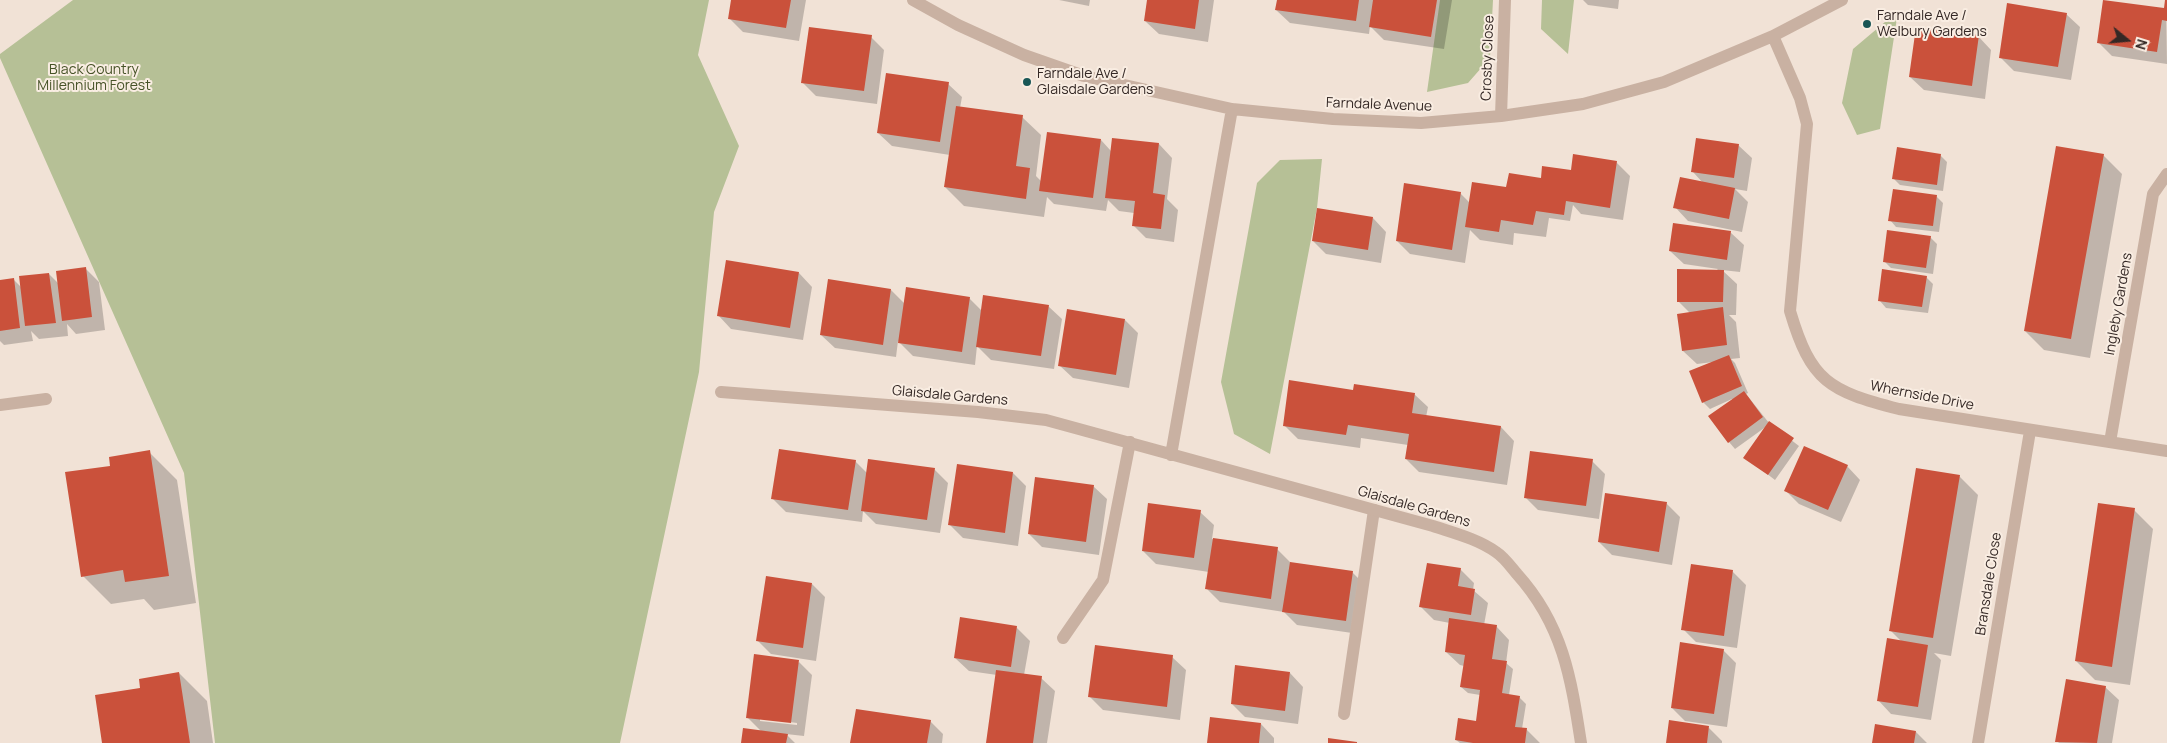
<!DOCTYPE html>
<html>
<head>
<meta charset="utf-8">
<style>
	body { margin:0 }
	#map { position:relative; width:2167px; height:743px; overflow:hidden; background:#f1e2d6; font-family:Manrope,sans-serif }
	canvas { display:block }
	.north { position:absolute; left:2102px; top:15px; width:50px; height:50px; -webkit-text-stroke:4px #f9ede2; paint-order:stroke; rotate:107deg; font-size:14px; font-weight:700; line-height:20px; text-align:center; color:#342825 }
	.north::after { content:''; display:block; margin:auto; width:18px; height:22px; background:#342825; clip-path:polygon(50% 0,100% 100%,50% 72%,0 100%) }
</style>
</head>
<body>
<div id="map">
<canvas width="2167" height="743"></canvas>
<div class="north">N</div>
</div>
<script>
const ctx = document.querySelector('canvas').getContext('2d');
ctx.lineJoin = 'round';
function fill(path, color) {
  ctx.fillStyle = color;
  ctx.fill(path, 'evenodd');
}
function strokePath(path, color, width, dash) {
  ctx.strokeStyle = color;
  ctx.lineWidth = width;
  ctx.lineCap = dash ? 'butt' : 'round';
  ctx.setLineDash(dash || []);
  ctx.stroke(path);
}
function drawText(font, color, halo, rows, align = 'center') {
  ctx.font = font + ' Manrope,sans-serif';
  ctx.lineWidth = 4;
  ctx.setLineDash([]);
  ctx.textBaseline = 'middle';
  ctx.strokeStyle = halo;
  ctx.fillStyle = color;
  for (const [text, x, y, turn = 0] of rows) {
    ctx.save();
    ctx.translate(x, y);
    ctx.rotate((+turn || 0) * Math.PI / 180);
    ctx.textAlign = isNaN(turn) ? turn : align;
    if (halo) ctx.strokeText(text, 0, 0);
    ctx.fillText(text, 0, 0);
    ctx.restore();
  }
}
const green = new Path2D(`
	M73,0H709L698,55L739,146L714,212L699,372L620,743H215L184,473L0,58V54Z
	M1440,0H1493L1490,58L1468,83L1427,92Z
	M1542,0H1574L1568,54L1541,29Z
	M1898,11L1880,129L1857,135L1842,103L1853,49Z
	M1322,159L1317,208L1270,454L1234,434L1221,382L1257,183L1280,160Z`);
const shadow = new Path2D(`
	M733,0H806L799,41L743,32L730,19Z
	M1059,0H1090L1089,6Z
	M1149,0H1214L1208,42L1159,34L1145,21Z
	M1278,0H1452L1444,49L1384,40L1370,26L1369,34L1290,23L1276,10Z
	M1583,0H1619L1618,9L1588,5Z
	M2166,0L2167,64L2112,56L2099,43L2165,9Z
	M2066,14L2080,27L2071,80L2014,71L2000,57Z
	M1978,36L1991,50L1985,99L1924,90L1910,77Z
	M871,37L884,50L877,104L816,96L802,82Z
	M948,84L962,97L960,108L1022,117L1041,135L1036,176L1042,182L1101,140L1111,151L1159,144L1172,158L1167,199L1178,210L1174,242L1146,238L1133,225L1134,213L1119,211L1108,200L1106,211L1054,204L1047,197L1044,217L964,206L945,187L950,155L892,146L878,133Z
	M1738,145L1752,158L1747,191L1735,189L1748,202L1742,232L1688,221L1675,207L1703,183L1693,172Z
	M1940,155L1947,162L1943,191L1900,185L1894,179Z
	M2103,155L2122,174L2090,358L2044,350L2025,331Z
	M1616,162L1630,176L1623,220L1581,214L1573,205L1570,221L1549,218L1546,237L1514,233L1513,245L1480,240L1470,230L1465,263L1410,254L1397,241L1460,193L1470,203L1507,189L1570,171Z
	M1936,196L1943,203L1939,232L1896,227L1890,220Z
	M1373,218L1386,232L1381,263L1326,254L1313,241Z
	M1730,232L1744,245L1740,272L1722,270L1737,284L1736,315H1729L1736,322L1740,358L1731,359L1735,363L1748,393L1746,394L1769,423L1799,446L1775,480L1745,457L1767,426L1735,449L1729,442L1732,399L1710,409L1703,402L1713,362L1697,364L1683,351L1690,313L1679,302L1718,269L1684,264L1670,251Z
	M1930,237L1937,244L1933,274L1891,268L1884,261Z
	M85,268L99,282L105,330L76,334L67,324L68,336L39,339L31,331L33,341L4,345L0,341V281L13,279L21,287L49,274L59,284Z
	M799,273L812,287L803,340L731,329L718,315Z
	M1926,277L1933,284L1928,313L1886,308L1880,301Z
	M891,290L905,304L969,298L982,311L1048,306L1062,319L1054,369L991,360L977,346L975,365L913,356L898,341L896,357L835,348L821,335Z
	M1125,320L1138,333L1129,388L1073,378L1059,365Z
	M1414,394L1428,407L1426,417L1501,427L1514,441L1507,485L1419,472L1406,459L1408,445L1361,438L1360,448L1298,439L1284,425Z
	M149,452L177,480L196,603L154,610L144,599L111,604L83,576L112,467Z
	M855,461L868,474L934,469L948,483L940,533L876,524L863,511L862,522L786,512L773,499Z
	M1592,461L1605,474L1599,519L1538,510L1525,497Z
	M1847,466L1860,480L1841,522L1799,504L1786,491Z
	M1013,473L1026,486L1018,546L963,538L949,524Z
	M1959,476L1978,495L1951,656L1934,653L1941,660L1931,720L1891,714L1878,700L1902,642L1890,630Z
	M1093,486L1107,499L1099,555L1042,547L1029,534Z
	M1666,503L1680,517L1672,565L1612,555L1599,542Z
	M2134,510L2153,529L2130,685L2095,680L2076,661Z
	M1200,512L1214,525L1212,539L1277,549L1291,563L1352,572L1366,586L1359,634L1297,625L1284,612L1220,602L1207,589L1209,572L1156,564L1143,551Z
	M1460,569L1474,583L1473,590L1488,603L1484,625L1496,626L1509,640L1506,663L1513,669L1509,695L1519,697L1526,704L1522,729H1526L1540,743H1460L1456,740L1477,722L1480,695L1468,693L1461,687L1464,666L1460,665L1446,652L1450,623L1434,620L1421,607Z
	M1732,571L1746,585L1737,648L1696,642L1683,629Z
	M812,584L825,597L816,661L771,654L758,641Z
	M1016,627L1030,641L1024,675L1041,678L1055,691L1047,743H988L997,675L969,671L955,658Z
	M1723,650L1736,663L1727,727L1685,721L1672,708Z
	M1172,657L1186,670L1180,720L1103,710L1090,697Z
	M799,662L812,675L804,736L786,734L795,743H742L761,731L747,717ZM760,718L797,723V725L760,721Z
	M179,673L207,701L213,743H104L141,689Z
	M1290,673L1303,687L1298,724L1245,717L1232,704Z
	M2105,687L2119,700L2112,743H2059L2057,741Z
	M1211,718L1261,724L1274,738V743H1208Z
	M930,721L943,734L942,743H852Z
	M1709,728L1722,741V743H1667Z
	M1916,732L1927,743H1873Z`);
const building = new Path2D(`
	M731,0H791L786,28L728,19Z
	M1147,0H1199L1195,29L1144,21Z
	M1277,0H1359L1356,21L1275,10Z
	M1373,0H1437L1431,37L1369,27Z
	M2103,0L2164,8L2165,0H2167V21L2162,20L2157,52L2097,43Z
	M2007,3L2067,13L2058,67L1999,58Z
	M809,27L872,35L864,91L801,83Z
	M1916,27L1979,35L1972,86L1909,77Z
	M886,73L949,82L940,142L877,133Z
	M956,106L1023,115L1016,166L1030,168L1026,199L944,187Z
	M1047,132L1101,139L1093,198L1039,191Z
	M1112,138L1159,143L1153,193L1165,195L1161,229L1132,226L1135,201L1105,198Z
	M1696,138L1739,144L1734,178L1691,172Z
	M2056,146L2104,154L2071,339L2024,331Z
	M1897,147L1941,154L1937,185L1892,179Z
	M1573,154L1617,161L1610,208L1566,201L1564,215L1536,211L1533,225L1501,220L1499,232L1465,227L1472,182L1506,187L1509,173L1541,178L1542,166L1571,170Z
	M1680,177L1735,188L1729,219L1673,208Z
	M1404,183L1461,192L1452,250L1396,241Z
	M1893,189L1937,195L1933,226L1888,221Z
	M1317,208L1373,217L1368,250L1312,241Z
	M1673,223L1731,231L1727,260L1669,251Z
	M1887,230L1931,236L1926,268L1883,262Z
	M726,260L799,272L790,328L717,316Z
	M86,267L92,317L62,321L56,271Z
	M1677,269L1724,270L1723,302H1677Z
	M1882,269L1927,276L1922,307L1878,301Z
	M49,273L56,323L25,326L19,276Z
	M14,278L20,328L0,331V280Z
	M828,279L891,289L883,345L820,335Z
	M906,287L970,297L962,352L898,343Z
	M983,295L1049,305L1041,356L976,347Z
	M1723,307L1727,345L1682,351L1677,314Z
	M1067,309L1125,319L1116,375L1058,366Z
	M1729,355L1742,386L1702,403L1689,371Z
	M1289,380L1353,390L1354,384L1415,393L1412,413L1501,426L1494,472L1405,459L1409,434L1348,425L1346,435L1283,426Z
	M1744,391L1763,417L1728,443L1708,416Z
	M1769,421L1794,438L1768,475L1743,458Z
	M1804,446L1848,465L1828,510L1784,491Z
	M779,449L856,460L848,510L771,499Z
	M150,450L169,576L125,582L123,570L81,577L65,472L110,466L109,457Z
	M1530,451L1593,459L1586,506L1524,498Z
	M868,459L935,468L927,520L861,511Z
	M957,464L1013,472L1005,533L948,525Z
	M1916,468L1960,475L1933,638L1889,631Z
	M1035,477L1094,485L1086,542L1028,534Z
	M1605,493L1667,502L1659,552L1598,542Z
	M1148,503L1201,510L1194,558L1142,551Z
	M2098,503L2135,508L2112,667L2075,661Z
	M1213,538L1278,547L1271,599L1205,589Z
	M1290,562L1353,571L1346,621L1282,612Z
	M1427,563L1461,568L1458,586L1475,589L1471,615L1419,607Z
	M1691,564L1733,570L1724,636L1681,630Z
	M766,576L812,583L803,648L756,641Z
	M960,617L1017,626L1011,667L954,658Z
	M1449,618L1497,625L1492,659L1507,661L1502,693L1520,696L1515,727L1527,728L1525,743H1473L1455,740L1458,718L1476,721L1480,690L1460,687L1465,655L1445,652Z
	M1887,638L1928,645L1918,707L1877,701Z
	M1680,642L1724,649L1714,714L1671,708Z
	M1095,645L1173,655L1167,707L1088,697Z
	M754,654L799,660L791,723L746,718Z
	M1235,665L1290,672L1285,711L1231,704Z
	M996,670L1042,676L1033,743H986Z
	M179,672L190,743H102L95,695L140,688L139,679Z
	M2066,679L2106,686L2097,743L2055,742Z
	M856,709L931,720L927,743H850Z
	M1210,717L1261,723L1259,743H1207Z
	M1669,720L1709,726L1707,743H1666Z
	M1875,724L1916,731L1914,743H1872Z
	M743,728L788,734L786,743H741Z
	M1328,738L1357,742V743H1328Z`);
const service = new Path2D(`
	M1063,638L1103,580L1130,442
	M1344,714L1374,510`);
const minor = new Path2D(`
	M913,0L958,25L1024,55L1084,76L1232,109L1333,119L1421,123L1501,116L1583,104L1664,82L1773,36L1842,0
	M1773,36L1800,98L1807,124L1790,311C1811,382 1829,391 1899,409L2167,451
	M1501,116L1505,0
	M721,392L978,412L1046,420L1433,526C1454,533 1478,539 1496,552C1504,557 1511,567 1517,574C1563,625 1571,678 1581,743
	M0,405L46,399
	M2110,442L2153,194L2167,174
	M1171,455L1232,109
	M1978,743L2030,431`);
const markers = [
	[1867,24,5,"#195655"],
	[1027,82,5,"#195655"]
];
const poiNames = [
	["Farndale Ave /",1877,16],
	["Welbury Gardens",1877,32],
	["Farndale Ave /",1037,74],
	["Glaisdale Gardens",1037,90]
];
const streetNames = [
	["Crosby Close",1488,58,-88],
	["Farndale Avenue",1379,105,2],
	["Ingleby Gardens",2119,304,-80],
	["Glaisdale Gardens",950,396,5],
	["Whernside Drive",1922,396,11],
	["Glaisdale Gardens",1414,507,16],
	["Bransdale Close",1989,584,-81]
];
const parkNames = [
	["Black Country",94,70],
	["Millennium Forest",94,86]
];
fill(green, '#b6c096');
fill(shadow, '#0003');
fill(building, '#ca513b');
strokePath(service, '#c9b1a2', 12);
strokePath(minor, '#c9b1a2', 12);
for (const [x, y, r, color] of markers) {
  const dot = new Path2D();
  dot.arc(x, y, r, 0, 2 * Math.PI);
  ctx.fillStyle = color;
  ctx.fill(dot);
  strokePath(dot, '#f9ede2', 2);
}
drawText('14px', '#342825', '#f9ede2', poiNames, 'left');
drawText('14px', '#342825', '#f9ede2', streetNames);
drawText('14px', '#475328', '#f9ede2', parkNames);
</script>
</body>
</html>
